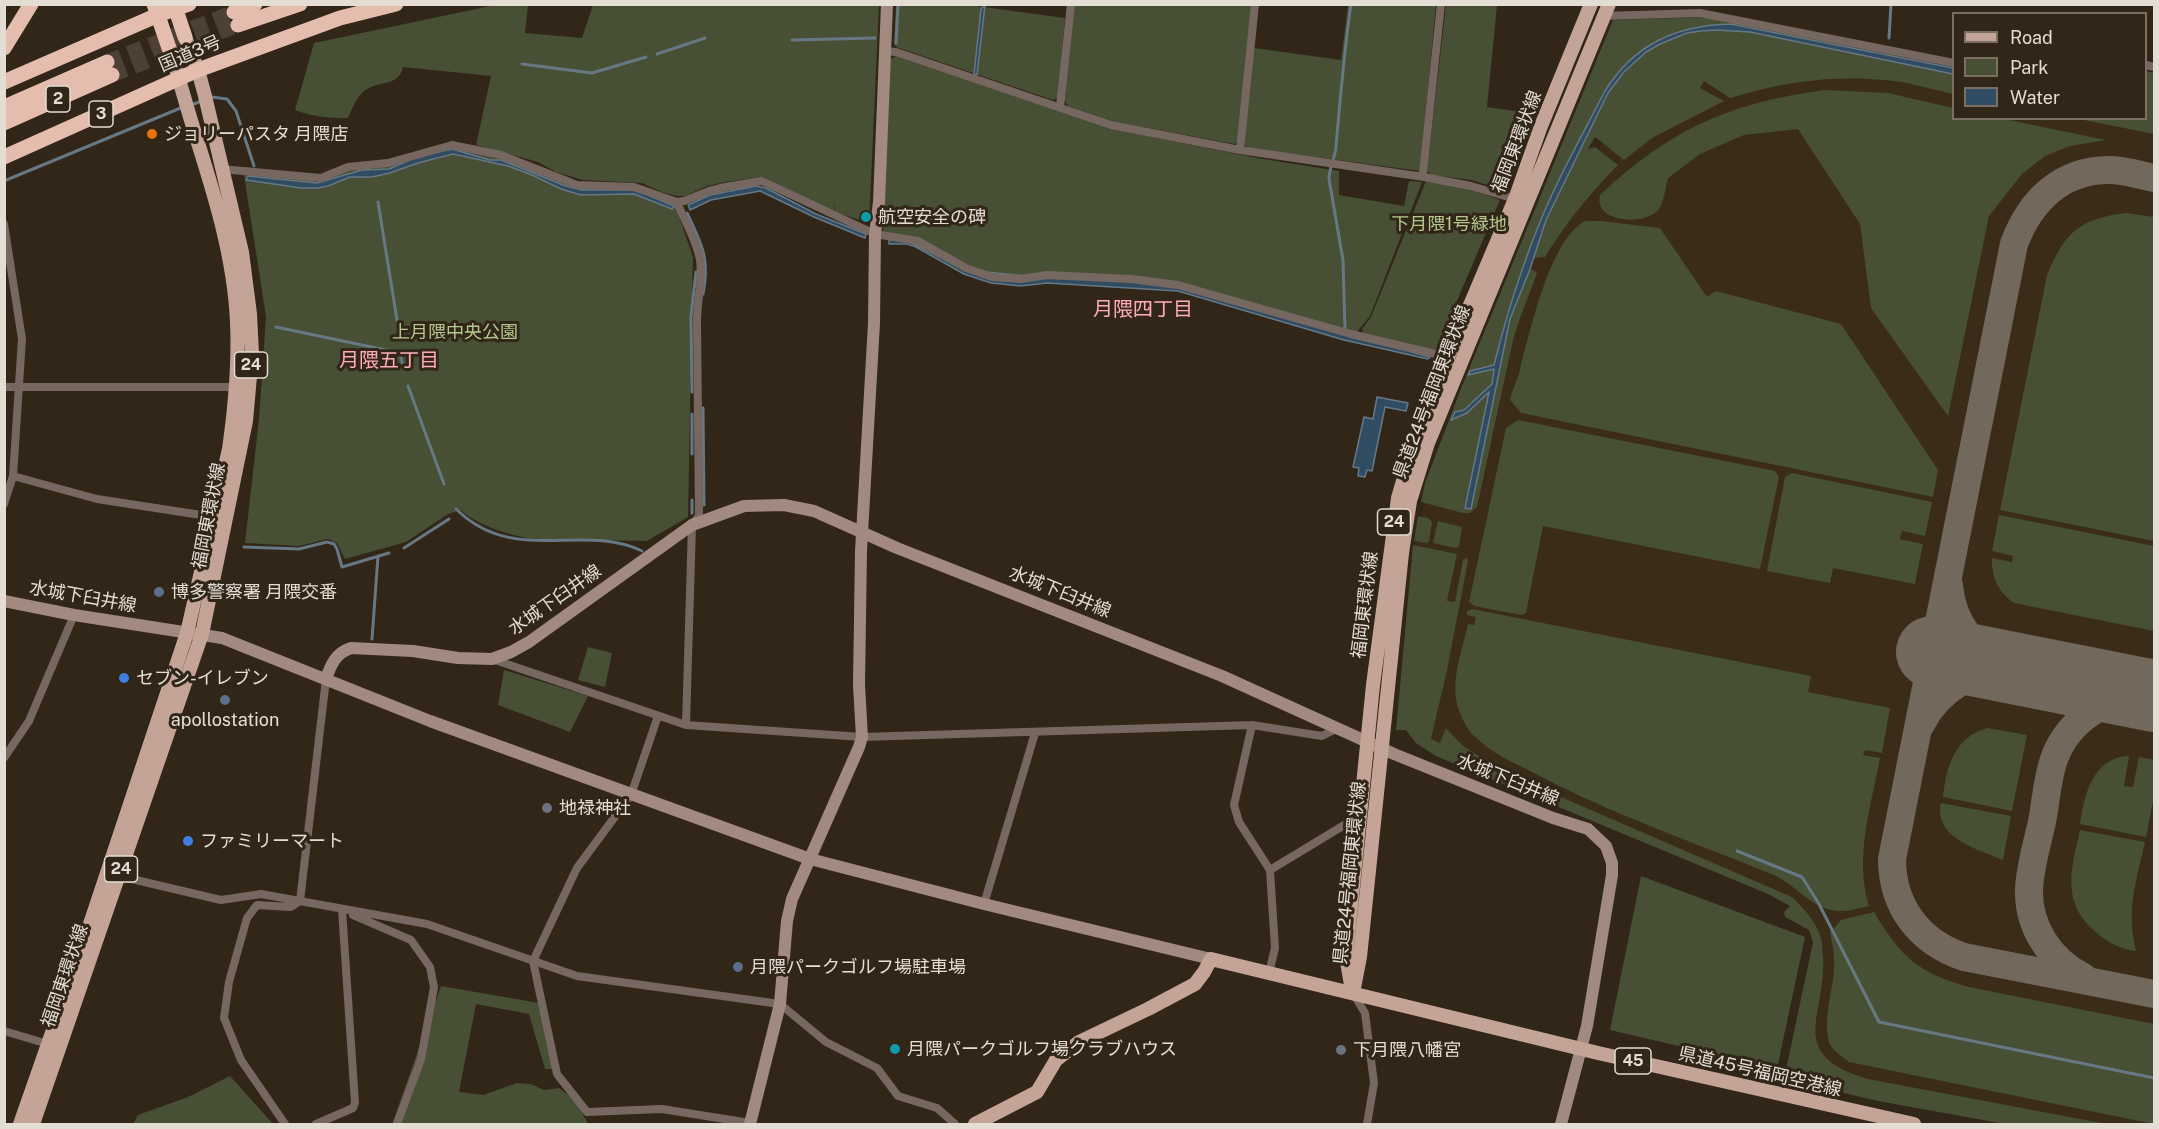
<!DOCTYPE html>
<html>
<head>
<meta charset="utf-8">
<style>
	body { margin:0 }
	#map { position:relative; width:2159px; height:1129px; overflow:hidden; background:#312618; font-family:"Public Sans",sans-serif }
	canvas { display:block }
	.frame { position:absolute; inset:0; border:6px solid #e4ddd4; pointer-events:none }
	.legend { position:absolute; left:1952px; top:12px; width:195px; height:108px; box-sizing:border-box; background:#312618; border:2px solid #796f63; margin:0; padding:8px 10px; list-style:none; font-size:18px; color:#e4ddd4 }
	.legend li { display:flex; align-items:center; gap:12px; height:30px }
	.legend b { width:30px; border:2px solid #796f63 }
</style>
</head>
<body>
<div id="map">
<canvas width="2159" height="1129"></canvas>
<div class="frame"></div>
<ul class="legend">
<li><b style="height:8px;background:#c5a498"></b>Road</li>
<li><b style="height:16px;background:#474f34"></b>Park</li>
<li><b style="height:16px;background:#304c62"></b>Water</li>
</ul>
</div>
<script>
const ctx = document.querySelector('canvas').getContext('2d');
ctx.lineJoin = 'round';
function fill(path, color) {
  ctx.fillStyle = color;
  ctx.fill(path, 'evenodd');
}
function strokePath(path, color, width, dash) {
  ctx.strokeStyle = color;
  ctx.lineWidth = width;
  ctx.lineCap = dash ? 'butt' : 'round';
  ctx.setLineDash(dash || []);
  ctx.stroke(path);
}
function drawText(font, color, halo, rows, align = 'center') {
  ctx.font = font + ' "Public Sans","Noto Sans JP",sans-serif';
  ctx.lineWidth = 6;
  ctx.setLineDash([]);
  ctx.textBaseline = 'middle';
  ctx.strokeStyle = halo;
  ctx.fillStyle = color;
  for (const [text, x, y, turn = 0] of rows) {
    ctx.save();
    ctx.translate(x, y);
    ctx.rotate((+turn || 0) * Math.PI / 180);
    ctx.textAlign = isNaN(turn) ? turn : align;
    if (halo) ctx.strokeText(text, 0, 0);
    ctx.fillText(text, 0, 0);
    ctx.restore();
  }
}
const built = new Path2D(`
	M1704,48L1953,91L1954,118L2087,119L2154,132V1124H2021L1786,1080L1813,942L1809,930L1785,917L1784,912L1790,906L1768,894L1436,756L1420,747L1409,735L1401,703L1400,689L1415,554L1430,470L1553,166L1598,152L1620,106Z`);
const green = new Path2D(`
	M495,5H528L525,33L582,38L593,5H879L869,223L835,212V202L834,213L763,177L725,182L707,186L685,196H677L662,192L642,183L583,180L556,172L538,162L476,145L491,76L403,67C399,86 381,81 367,89C357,95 353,107 348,118C329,118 313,117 295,110L314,43Z
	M896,5H969L1065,18L1058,98L1053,100L896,47L894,44Z
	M1073,5H1252L1238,142L1234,144L1111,121L1068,106L1064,100Z
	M1348,5H1436L1420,171L1248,148L1244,144L1254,48L1341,60Z
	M1446,5H1497L1487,107L1536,114L1505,190L1471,180L1432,175L1427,171Z
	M1709,17L1731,24L1953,68V94C1931,89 1908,82 1885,80C1831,75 1782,82 1730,98L1704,81L1700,88L1724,101L1652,138L1624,160L1595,137L1588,149L1595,147L1618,165C1590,193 1566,223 1545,257L1534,258L1530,269L1537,272L1536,276L1520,318L1513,340L1477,507L1470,513H1463L1421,502L1425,483L1462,386L1613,20Z
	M896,56L1112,129L1257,158L1339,171V195L1404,206L1409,181L1422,182L1370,316L1356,333L1202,288L992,274L883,232L890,59Z
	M2146,71L2154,73V134L2079,119L2146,118Z
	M1825,90L1888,93L1953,108L1954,118L2004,119L2106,140L2070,146L2045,156L2022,174L1989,216L1948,416L1871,308L1860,224L1798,129L1744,135L1700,154L1668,178C1665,188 1665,201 1658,210C1645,226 1593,223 1600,195C1671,129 1729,103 1825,90Z
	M452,148L509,161L564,183L634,189L675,205L693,257L688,517L647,541L532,539C505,534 482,527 460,510L448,514L406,542L345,559L337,543L328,539L299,546L245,543L259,419L266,317L244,175L322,181L348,171L386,166Z
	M1426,181L1468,188L1500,200L1436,350L1364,335L1362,329L1371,317Z
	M2127,213L2154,217V541L2000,510L2047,275C2065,232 2080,218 2127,213Z
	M1585,221H1601L1660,228L1707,297L1716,291L1841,324L1938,470L1933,497L1521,413L1510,400C1512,389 1518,380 1520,369C1530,332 1550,239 1585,221Z
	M1518,420L1775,471L1779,477L1760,569L1543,526L1526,613L1521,615L1474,606L1469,602L1506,428Z
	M1792,473L1932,502L1925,536L1902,531L1900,539L1923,544L1915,584L1833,568L1830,583L1767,571L1785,477Z
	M1999,515L2154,546V631L2014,603C1999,593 1991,577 1992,558L2012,562L2013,556L1992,551Z
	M1418,516L1428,518L1432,522L1429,541L1427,543L1414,541Z
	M1438,521L1462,527L1459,547L1455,548L1433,543Z
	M1413,545L1457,554L1447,601L1455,602L1463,560L1467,557L1468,561L1447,670L1431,739L1440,743L1446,728L1462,745L1503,772L1792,897C1804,909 1816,921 1821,938C1823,943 1822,951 1823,956C1827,1016 1784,1054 1868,1079L2107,1124H2005L1878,1101L1784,1079L1813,942L1809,930L1785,917L1784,912L1790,906L1768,894L1436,756L1416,743L1406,730H1396Z
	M1472,609L1811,676L1808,692L1890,708L1882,753L1865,750L1863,755L1880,758C1871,807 1854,857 1869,906C1860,908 1850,911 1841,911C1815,912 1798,887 1776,876C1696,843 1613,815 1536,774C1515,763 1492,754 1474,736C1468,730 1463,721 1460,713C1448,685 1462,652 1468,624L1474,625L1476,617L1467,615V611Z
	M588,647L612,653L605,687L578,680Z
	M504,670L588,696L570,732L498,705Z
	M1988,728L2027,735L2012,811L1943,797C1946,767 1955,736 1988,728Z
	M2129,756L2124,786L2133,787L2139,757L2154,760V796L2146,837L2080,824C2084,795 2093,757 2129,756Z
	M1941,803L2011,816L2003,860C1978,849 1933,838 1941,803Z
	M2080,830L2145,842C2136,882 2126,910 2136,951C2122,950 2108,942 2098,934C2060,904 2071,870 2080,830Z
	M1641,876L1805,937L1777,1069L1610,1030Z
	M1874,912C1900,956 1918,973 1969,987L2154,1024V1124L1849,1062C1842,1056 1832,1051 1829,1042C1823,1018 1832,994 1834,971C1835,958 1833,946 1830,933L1841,920Z
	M441,986L539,1003L554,1069H545L529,1014L476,1004L459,1092L483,1095L517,1083L531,1084L544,1090L559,1088L576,1101L588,1124H392Z
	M230,1076L273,1124H133L138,1115L188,1097Z`);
const water = new Path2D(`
	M985,5L977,75L974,74L981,9Z
	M1731,24L1953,68V74L1750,32L1716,30L1701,31L1687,33L1660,44L1646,52L1624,72L1608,93L1546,220L1530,269L1510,319L1471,509L1465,508L1489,392L1467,413L1451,420L1455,412L1464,410L1492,384L1494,369L1468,375L1470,371L1494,365C1509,305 1528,246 1554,190C1570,156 1588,124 1605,91C1634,44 1677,25 1731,24Z
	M452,149L490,160H501L563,185L582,190H636L674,206L672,209L634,194L581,195L561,189L532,175L508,166L453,154L418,163L390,173L372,177H350L328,186L318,188H301L246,180L248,176L317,183L362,170L389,169L416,157Z
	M756,186L766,188L816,214L866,234L865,238L814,217L760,191L711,200L690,210L688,205L710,195Z
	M889,239L908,241L965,270L1047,278L1132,281L1178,287L1430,357L1428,359L1344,340L1178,291L1047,283L1021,286L991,283L964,274L916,247L907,244H889Z
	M1377,397L1408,403L1406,411L1385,407L1372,471L1367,470L1365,477L1358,476L1359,468L1353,467L1364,417L1373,419Z`);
const stream = new Path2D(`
	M1889,38L1891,4
	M792,40L875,38
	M896,43L898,4
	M657,54L705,38
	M522,64L592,73L646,57
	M212,97L227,99L236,111L254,166
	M194,104L199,102
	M4,181L183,107
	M378,202L397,320
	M687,213C702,245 710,258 703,294
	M276,327L400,353
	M1345,329L1343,260L1329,179C1329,168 1335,158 1336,147C1340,100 1344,52 1351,4
	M400,354L404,370
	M408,386L444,484
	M692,392L691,317L696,272
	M703,408L704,505
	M692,414V454
	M456,509C514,566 582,522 642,551
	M692,513V500
	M244,547L299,549L327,542L334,544L337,549L342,567L389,553
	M404,548L449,519
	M372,639L378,556
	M1737,851L1802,877L1819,904L1879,1022L2154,1078`);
const taxiway = new Path2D(`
	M2154,178C2140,175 2124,170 2109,170C2061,170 2030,201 2014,244L1892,859C1892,906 1919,942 1964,957L2154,994
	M1949,585C1952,624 1976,653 2011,668
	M1921,724C1939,689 1972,670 2011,668
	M2083,977C2050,960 2028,927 2029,889C2030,867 2037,844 2042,822C2046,801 2047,779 2054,759C2069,718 2111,692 2154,697`);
const runway = new Path2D(`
	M1932,652L2154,696`);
const highwayTunnel = new Path2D(`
	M107,62L234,12
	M112,75L238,25`);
const street = new Path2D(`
	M1604,16L1700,13L1954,63
	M885,51L896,52L1111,125L1240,150L1424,177L1471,186L1515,199
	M2146,65L2154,67
	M1060,107L1071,4
	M1240,150L1255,4
	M221,169L321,178L348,167L388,163L452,145L501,155L577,185L634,187L677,202L684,201L709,191L725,187L762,181L875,234L918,241L966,268L992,277L1021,279L1047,275L1131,279L1178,285L1351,334L1448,357
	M1424,177L1423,173L1441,4
	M677,202C684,220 697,241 700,260C703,280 697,301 697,321L699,516L692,525L686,725
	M4,224L22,339L13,476L4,504
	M4,387H237
	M13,476L97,499L214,517
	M492,659L686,725L862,737L1252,725L1322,736L1338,728
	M658,716L631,795L577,868L533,961L557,1074L587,1112L662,1109L750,1123
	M1252,725L1234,805L1239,822L1270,870L1275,948L1269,973
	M4,758L29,721L74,615
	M1270,870L1351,821L1359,818
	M119,876L221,900L261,894L427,924L577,976L780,1004L826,1042L877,1068L898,1096L937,1108L955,1124
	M984,904L1035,733
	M353,915L411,940L430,967L434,987L421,1059L397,1124
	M1353,993L1365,1013L1374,1083L1367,1124
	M4,1031L48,1044
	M285,1124L241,1060L224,1018L229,982L247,918L257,905L291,907L300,901L326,679
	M316,1124L353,1108L355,1103L342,910`);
const secondary = new Path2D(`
	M4,601L74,615L222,638L430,721L810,859L984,904L1211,959
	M326,679C331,664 336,653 351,648L413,651L458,658L492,659L511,652L529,642L692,525L744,506L784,505L814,511L897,548L1222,676L1394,754L1553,818L1588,829L1606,846L1612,863V875L1587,1026L1561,1124
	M750,1124L780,1004L787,921L792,899L859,747L862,737L859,685L861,551L874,323L875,234L879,202L887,4`);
const primary = new Path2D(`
	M1351,985L1346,956L1373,685L1398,498L1416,437L1448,357L1515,199L1541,126L1591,4
	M1353,993L1360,957L1402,553L1410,501L1428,443L1609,4
	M20,1124L88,930L187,633L229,449C235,407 239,365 237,322C234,255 213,190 193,127C185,101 178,74 169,48
	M33,1124L202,634L246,421L252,354L250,314L242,252L205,96L198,70L185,37
	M975,1124L1037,1092L1056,1060L1079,1042L1148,1009L1195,984L1204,972L1211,959L1598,1053L1914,1124`);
const highway = new Path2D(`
	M154,4L169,48
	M174,4L185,37
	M234,12L255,4
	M238,25L300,4
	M4,48L31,4
	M4,82L158,15L189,4
	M4,107L107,62
	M4,123L112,75
	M4,157L198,70L340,18L396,4`);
const markers = [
	[152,134,6,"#e8710a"],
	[866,217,6,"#0f9aa8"],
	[159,592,6,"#5c6f8a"],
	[124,678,6,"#3f7fe0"],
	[225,700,6,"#5c6f8a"],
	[547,808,6,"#6b7280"],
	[188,841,6,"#3f7fe0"],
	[738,967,6,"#5c6f8a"],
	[895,1049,6,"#0f9aa8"],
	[1341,1050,6,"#6b7280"]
];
const shields = [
	[58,99,24],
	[101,114,24],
	[251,365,33],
	[1394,522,33],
	[121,869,33],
	[1633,1061,36]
];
const shieldNames = [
	["2",58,99],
	["3",101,114],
	["24",251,365],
	["24",1394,522],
	["24",121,869],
	["45",1633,1061]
];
const streetNames = [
	["国道3号",190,54,-23],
	["福岡東環状線",1517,142,-69],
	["県道24号福岡東環状線",1432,392,-69],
	["福岡東環状線",209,516,-79],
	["水城下臼井線",1060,592,22],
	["水城下臼井線",83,597,10],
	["水城下臼井線",555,600,-35],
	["福岡東環状線",1365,605,-83],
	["水城下臼井線",1508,780,22],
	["県道24号福岡東環状線",1350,873,-84],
	["福岡東環状線",65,976,-71],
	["県道45号福岡空港線",1760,1072,13]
];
const poiNames = [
	["ジョリーパスタ 月隈店",164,134],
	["航空安全の碑",878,217],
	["博多警察署 月隈交番",171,592],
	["セブン-イレブン",136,678],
	["apollostation",225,720,"center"],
	["地禄神社",559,808],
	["ファミリーマート",200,841],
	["月隈パークゴルフ場駐車場",750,967],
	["月隈パークゴルフ場クラブハウス",907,1049],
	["下月隈八幡宮",1353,1050]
];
const parkNames = [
	["下月隈1号緑地",1449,224],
	["上月隈中央公園",455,332]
];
const neighbourhoodNames = [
	["月隈四丁目",1143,310],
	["月隈五丁目",389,361]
];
fill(built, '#3a2c18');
fill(green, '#474f34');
fill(water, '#304c62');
strokePath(water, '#667884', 1.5);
strokePath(stream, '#667884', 3);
strokePath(taxiway, '#72685c', 28);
strokePath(runway, '#72685c', 72);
strokePath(highwayTunnel, '#4c4134', 15, [15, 8]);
strokePath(street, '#776761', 8);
strokePath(secondary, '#a38a80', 12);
strokePath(primary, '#c5a498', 14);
strokePath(highway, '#e4bdae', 15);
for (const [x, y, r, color] of markers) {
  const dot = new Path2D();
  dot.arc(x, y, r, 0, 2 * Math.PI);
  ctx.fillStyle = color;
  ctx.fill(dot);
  strokePath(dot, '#312618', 2);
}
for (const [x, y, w] of shields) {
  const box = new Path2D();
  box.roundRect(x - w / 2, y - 13, w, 26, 4.5);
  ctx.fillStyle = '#312618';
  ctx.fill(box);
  strokePath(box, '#e4ddd4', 1.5);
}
drawText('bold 16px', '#e4ddd4', null, shieldNames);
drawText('18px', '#e4ddd4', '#312618', streetNames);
drawText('18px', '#e4ddd4', '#312618', poiNames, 'left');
drawText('18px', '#b5c78d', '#312618', parkNames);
drawText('20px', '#ffabb8', '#312618', neighbourhoodNames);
</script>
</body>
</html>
